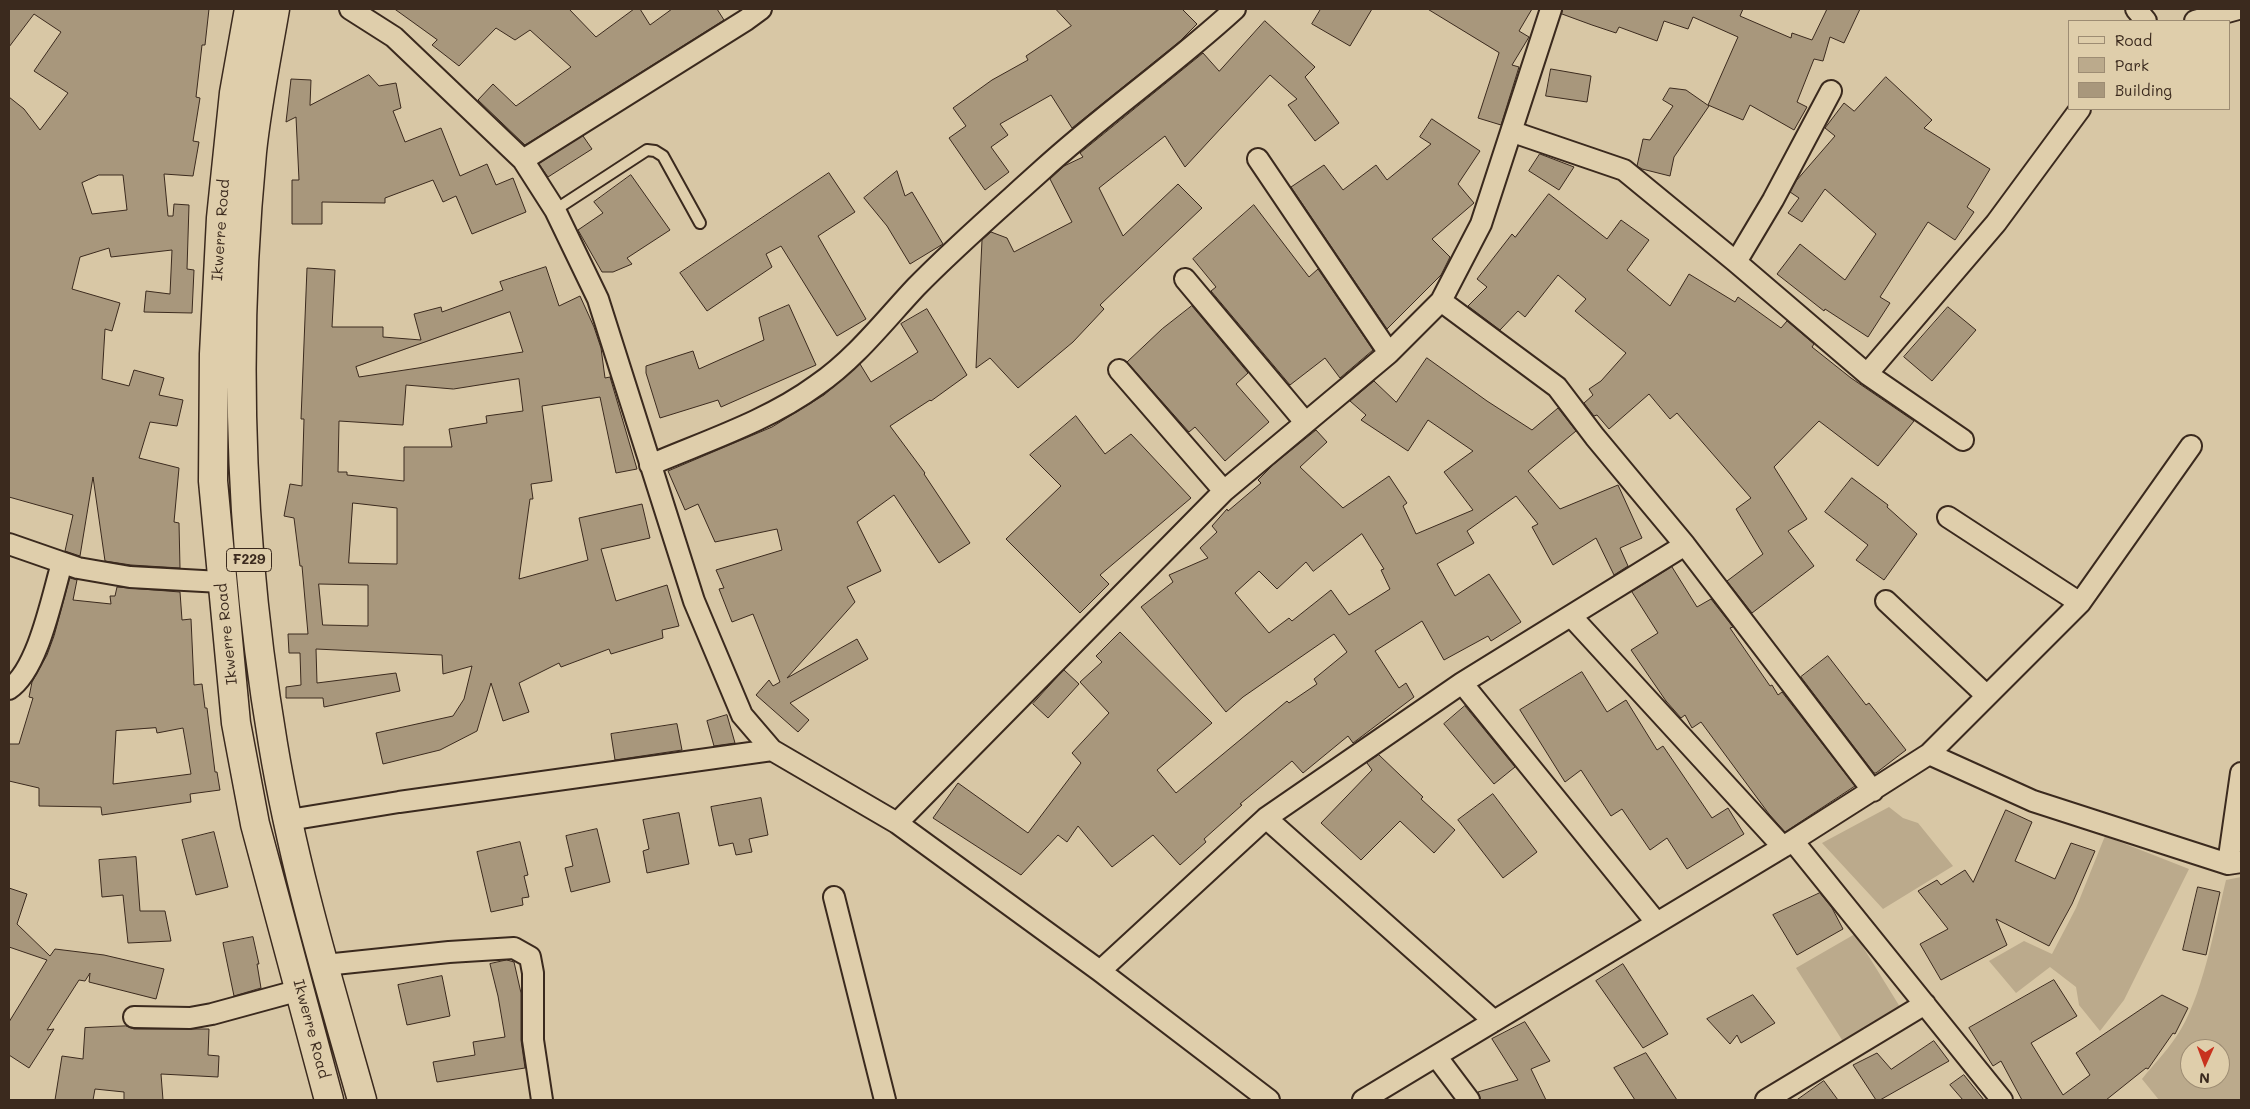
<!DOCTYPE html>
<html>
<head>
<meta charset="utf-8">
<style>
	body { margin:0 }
	#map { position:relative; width:2250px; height:1109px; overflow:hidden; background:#d8c7a5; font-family:Mali,sans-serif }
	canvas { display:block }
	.frame { position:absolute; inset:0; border:10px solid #3b2a1e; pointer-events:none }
	.legend { position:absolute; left:2068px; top:20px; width:162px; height:90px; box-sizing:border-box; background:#dfceab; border:1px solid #9d8c73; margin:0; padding:6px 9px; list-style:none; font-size:15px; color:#3b2a1e }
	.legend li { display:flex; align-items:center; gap:10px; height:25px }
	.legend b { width:25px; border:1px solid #9d8c73 }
	.north { position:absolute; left:2180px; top:1039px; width:50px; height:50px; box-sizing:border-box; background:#dfceab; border:1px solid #9d8c73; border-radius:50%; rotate:182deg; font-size:14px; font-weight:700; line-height:20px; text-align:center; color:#3b2a1e }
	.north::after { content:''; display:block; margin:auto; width:18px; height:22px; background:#c8321e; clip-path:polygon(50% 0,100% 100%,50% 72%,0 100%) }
</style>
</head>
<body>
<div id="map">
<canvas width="2250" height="1109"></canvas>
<div class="frame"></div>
<ul class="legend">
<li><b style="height:6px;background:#dfceab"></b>Road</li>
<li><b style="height:14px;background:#bbaa8c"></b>Park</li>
<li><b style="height:14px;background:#a8977c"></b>Building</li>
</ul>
<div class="north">N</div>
</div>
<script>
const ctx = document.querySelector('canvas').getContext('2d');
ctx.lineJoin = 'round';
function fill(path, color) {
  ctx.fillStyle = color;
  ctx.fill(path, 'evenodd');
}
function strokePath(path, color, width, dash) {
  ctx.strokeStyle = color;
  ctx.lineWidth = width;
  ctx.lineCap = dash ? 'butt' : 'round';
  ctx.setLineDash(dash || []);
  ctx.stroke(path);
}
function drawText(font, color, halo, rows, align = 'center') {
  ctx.font = font + ' Mali,sans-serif';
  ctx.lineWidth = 5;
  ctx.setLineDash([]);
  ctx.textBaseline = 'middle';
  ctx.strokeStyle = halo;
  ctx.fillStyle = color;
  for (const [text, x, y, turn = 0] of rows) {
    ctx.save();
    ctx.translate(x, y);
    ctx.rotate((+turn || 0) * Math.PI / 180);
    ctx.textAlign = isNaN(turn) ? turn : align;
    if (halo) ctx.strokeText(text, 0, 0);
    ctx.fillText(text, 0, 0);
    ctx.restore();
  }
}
const green = new Path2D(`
	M1889,807L1903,818L1918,823L1953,866L1883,909L1822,843Z
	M2105,836L2189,869L2124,1000L2100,1031L2079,1005L2076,987L2050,967L2016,993L1989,961L2024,941L2052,954L2076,908Z
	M2241,877V1100H2159L2142,1079C2153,1065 2166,1052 2176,1037C2202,1001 2215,925 2226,880ZM2190,1049H2220V1079H2190Z
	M1855,934L1900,1007L1844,1043L1796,968Z`);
const building = new Path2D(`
	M9,9H209L205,45H202L196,97L200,98L193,141L199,142L193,176L164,174L168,216H173L174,204L189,205L187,269L194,270L192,313L144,312L146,291L170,294L172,250L111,257L109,248L80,257L72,289L120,303L112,331L105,329L102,379L129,386L134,370L164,378L159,395L183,400L177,426L150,422L139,458L179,468L174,522L179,523L180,568L131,565L105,561L93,477L80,556L65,551L73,515L9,497V97L24,109L40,130L68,93L34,71L61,32L34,14L9,47ZM99,175H123L127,210L92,214L82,183Z
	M395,9H569L596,37L634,9H640L650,25L672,9H717L724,20L525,145L478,100L493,84L516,106L571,67L530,30L515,40L496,28L459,66L432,45L437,40Z
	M1056,9H1182L1197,24L1180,41L1072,128L1051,95L1000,124L1008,135L991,147L1009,172L985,190L949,138L966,126L953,108L992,80L1028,60L1026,56L1071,26Z
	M1321,9H1372L1350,46L1312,24Z
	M1428,9H1532L1519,31L1529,37L1512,65L1519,67L1501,125L1478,118L1499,53Z
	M1563,9H1743L1740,16L1791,38L1792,33L1812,40L1827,9H1860L1844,43L1830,37L1823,61L1814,59L1797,102L1807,107L1794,130L1750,105L1743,120L1708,105L1738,37L1693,17L1688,29L1664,21L1657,41L1619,27L1616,33L1592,25L1562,14Z
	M1265,21L1315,67L1305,77L1339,123L1315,141L1288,105L1297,99L1270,75L1185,167L1165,136L1099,188L1123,236L1178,184L1202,208L1100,305L1104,309L1073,342L1018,388L990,358L976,368L982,240L991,232L1007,238L1014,252L1072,222L1050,179L1064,166L1083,157L1080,153L1203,53L1219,71Z
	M1551,69L1591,76L1587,102L1546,96Z
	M369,75L379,86L396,83L401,108L393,111L405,142L441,128L460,176L487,164L496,185L513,178L526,212L472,234L456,196L443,202L433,180L385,198V203L322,202V224H292V180H299L296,117L286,122L291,79L311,80L310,105Z
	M1886,77L1932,120L1924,128L1990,169L1967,207L1974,212L1955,240L1928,222L1880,297L1890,303L1868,337L1825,309L1824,311L1777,274L1800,244L1845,280L1876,234L1825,189L1802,222L1788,213L1799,198L1790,192L1796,181L1835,136L1825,128L1844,103L1854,111Z
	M1670,88L1686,90L1709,106L1674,157L1670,176L1642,169L1637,166L1643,139L1650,140L1673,106L1663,100Z
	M1432,119L1480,151L1458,184L1474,203L1432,239L1450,257L1441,275L1387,329L1291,187L1324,165L1343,190L1376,165L1387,180L1431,144L1420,137Z
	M583,136L592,149L548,177L539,164Z
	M1540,154L1574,167L1559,190L1529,171Z
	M897,171L905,196L912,192L943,244L910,264L887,226L864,198Z
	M829,173L855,212L818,236L866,319L837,336L781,246L766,254L772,267L707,311L680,273Z
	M631,175L670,230L627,258L632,264L613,272H602L578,230L603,213L594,202Z
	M1549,194L1607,239L1621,220L1649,240L1627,270L1670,306L1689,274L1735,302L1738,297L1781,328L1787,321L1814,344L1812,347L1851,378L1914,421L1878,466L1819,421L1774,467L1807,519L1788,531L1814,566L1752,613L1727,581L1763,554L1736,509L1751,498L1677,413L1670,419L1649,394L1609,429L1597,415L1594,416L1584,403L1593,395L1589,389L1601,381L1626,353L1575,311L1586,299L1558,275L1525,317L1518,311L1500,330L1468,306L1487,287L1477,279L1512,234L1515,237Z
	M1254,205L1309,277L1318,269L1373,350L1340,378L1325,358L1290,385L1211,291L1216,287L1193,259Z
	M546,267L559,306L580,296L594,327L601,348L605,378L610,377L637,469L616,473L600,397L542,406L552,481L531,484L533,499H530L519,579L588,560L579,518L642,504L650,538L601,549L616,601L667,585L679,626L662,630L663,638L611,654L609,649L561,667L559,663L519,683L529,712L503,721L491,683L477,731L440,750L383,764L376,733L453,716L464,699L472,666L443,674L442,655L316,649L317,683L396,673L400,691L324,707L323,698H286V687L301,685L300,653H289L288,634H308L302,566H300L294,518L284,516L290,484L302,486L304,419H301L307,268L335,270L332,327H383V337L421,340L414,314L441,307L442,312L503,290L500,282ZM510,312L523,352L359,377L356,367ZM519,379L523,411L486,416L487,423L449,429L452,447H404V481L347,475V472H338L339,421L403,425L406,385L453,389ZM353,503L397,508V564L349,563ZM319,584L368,585V626L323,625Z
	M789,305L816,365L721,407L718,400L660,418L646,373V366L693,351L699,369L764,340L759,318Z
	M1192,306L1248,373L1236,384L1269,422L1225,461L1195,427L1189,432L1127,362L1162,329Z
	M1948,307L1976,330L1932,381L1904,357Z
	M927,309L967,375L931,401L930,400L890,426L925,473L924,474L970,543L939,563L894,495L857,522L881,571L847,587L855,602L787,678L857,639L868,659L790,703L809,720L798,732L756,695L769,680L773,686L780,682L753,614L732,622L719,589L724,588L716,570L782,550L777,529L715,542L698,504L685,510L668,471L772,427L824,395L860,364L871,382L918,352L901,324Z
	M1427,358L1487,401L1532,430L1558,408L1576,431L1528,471L1560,509L1618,485L1642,538L1620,548L1628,566L1614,575L1596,538L1553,565L1532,527L1538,524L1516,496L1467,531L1474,543L1437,564L1455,596L1489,574L1521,622L1491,641L1488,636L1444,660L1422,621L1375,651L1399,688L1406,683L1414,697L1353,743L1348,736L1303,773L1292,761L1240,804L1242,805L1204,839L1206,842L1180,865L1153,835L1112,867L1078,826L1067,842L1058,835L1021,875L933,818L958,783L1028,833L1081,763L1072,753L1109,713L1080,682L1102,662L1096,656L1120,632L1212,723L1157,770L1176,793L1287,701L1289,703L1317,684L1314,679L1347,652L1334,634L1243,697L1226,712L1141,607L1173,582L1169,575L1208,558L1200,548L1217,532L1212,526L1227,509L1228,511L1261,483L1258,480L1274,464L1316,430L1327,442L1300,467L1343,508L1389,476L1407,503L1403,506L1416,534L1473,510L1444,472L1473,451L1428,420L1408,451L1361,420L1366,415L1350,401L1374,381L1396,402ZM1362,534L1384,569L1381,570L1390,589L1349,615L1331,590L1292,621L1289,618L1269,633L1235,593L1259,571L1277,589L1306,562L1313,571Z
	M1076,416L1105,454L1131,434L1191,498L1100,575L1109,584L1080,613L1006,539L1061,486L1030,455Z
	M1852,478L1888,505L1887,507L1917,534L1884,580L1856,560L1868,545L1825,512Z
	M1672,567L1697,607L1711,599L1733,627L1730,628L1770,686L1772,685L1778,695L1782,692L1855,786L1785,832L1769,814L1701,722L1692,728L1685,715L1681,718L1666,701L1631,650L1658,633L1632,592Z
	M70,578L77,580L73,600L111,604L110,596H115L117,587L180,592L182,620L191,619L194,685L202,684L205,708H207L215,772H217L220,790L190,794L191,802L102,815L101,807L39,806V788L9,781V744H19L33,698L29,697L32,682L47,655L54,636ZM156,728L157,733L183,728L191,774L113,784L116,731Z
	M1828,656L1866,705L1869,703L1906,750L1876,773H1874L1801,677Z
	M1064,670L1079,684L1048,718L1033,704Z
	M1582,672L1607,712L1626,700L1657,750L1663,746L1712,818L1728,808L1744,834L1687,869L1667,838L1650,850L1622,809L1611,816L1581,770L1565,782L1520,710Z
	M1465,706L1515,767L1494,784L1444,724Z
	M727,715L735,743L714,746L707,721Z
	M677,724L682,750L615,760L611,734Z
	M1379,755L1423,797L1421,799L1455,830L1434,853L1400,821L1361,860L1321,823L1372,770L1367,763Z
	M1493,794L1537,852L1503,878L1458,820Z
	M761,798L768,835L749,839L752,852L736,855L733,843L719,846L711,807Z
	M2006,810L2032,822L2015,861L2055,879L2071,843L2095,851L2072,904L2049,946L1996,919L2007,945L1941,980L1920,944L1948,929L1918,891L1937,880L1941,885L1965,870L1973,882Z
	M679,813L689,864L647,873L643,851L649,849L643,820Z
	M597,829L610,882L571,892L565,868L573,866L566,836Z
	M214,832L228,887L196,895L182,840Z
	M520,842L528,875L524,876L529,897L522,898L523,905L491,912L477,852Z
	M136,857L140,911H165L171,941L128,943L123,895L102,897L99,860Z
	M2198,887L2220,892L2206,955L2183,950Z
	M9,888L27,894L17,924L50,956L55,949L104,955L164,969L156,999L89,982L90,973L85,981L79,980L47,1030L54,1029L29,1068L9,1055V1022L47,960L9,947Z
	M1820,893L1832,908L1843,929L1797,955L1773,915Z
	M253,937L259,964H257L261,988L234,996L223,943Z
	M507,960L514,962L521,993V1040L525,1068L437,1082L433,1062L475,1055L473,1042L505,1037L498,996L490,964Z
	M1623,964L1668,1034L1643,1048L1596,981Z
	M442,976L450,1016L407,1025L398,985Z
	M2054,980L2077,1016L2031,1043L2063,1095L2090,1075L2076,1053L2162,995L2188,1008L2175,1034L2173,1033L2148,1069L2146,1068L2106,1100H2022L2001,1061L1993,1066L1969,1028Z
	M1753,995L1775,1023L1741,1043L1737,1035L1730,1044L1707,1019Z
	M1525,1022L1550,1061L1531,1069L1546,1100H1481L1478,1092L1518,1080L1492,1039Z
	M126,1026L134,1029H209L208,1055L219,1056L218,1077L161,1074L163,1100H124V1092L95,1089L93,1100H55L62,1056L83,1059L85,1028Z
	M1934,1041L1949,1061L1880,1100H1876L1853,1065L1877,1053L1891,1069Z
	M1646,1053L1677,1100H1635L1614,1068Z
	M1964,1075L1984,1100H1963L1950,1085Z
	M1824,1081L1838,1100H1797Z`);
const lane = new Path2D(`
	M555,210L647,150L655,151L663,156L700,223`);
const street = new Path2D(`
	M350,9L394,37L523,160L555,210L598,299L694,601L742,715L772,750L897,823L1100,971L1269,1100
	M2136,9L2146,21
	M2195,21L2238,9
	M1513,132L1624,170L1736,262L1867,374L1963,440
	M1258,159L1389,353
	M523,160L746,20L761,9
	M1736,262L1773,200L1831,91
	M1185,279L1305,422
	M1441,301L1557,387L1595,437L1685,545L1873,791
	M1119,370L1224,491
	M1867,374L1996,223L2080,109
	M650,465C706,441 768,421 817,385C855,359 885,320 916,287C956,246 999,209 1041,171C1103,114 1173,66 1235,9
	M1948,517L2080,603
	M9,544L78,568L130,577L221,582
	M1886,601L1987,696
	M1571,616L1783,847
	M1462,683L1656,922
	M9,689C38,670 52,597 62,563
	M1929,754L2033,801L2228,864L2241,862
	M1266,818L1494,1021
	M289,820L399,802L772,750
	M897,823L1224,491L1389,353L1441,301L1481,224L1551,9
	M1793,841L2002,1100
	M2228,864L2241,773
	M834,897L885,1100
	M325,965L449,952L514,948L530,957L533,973V1040L542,1100
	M1100,971L1266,818L1462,683L1685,545
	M134,1017L190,1018L212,1014L300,990
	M1436,1056L1469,1100
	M1363,1100L1783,847L1929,754L2080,603L2191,446
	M1766,1100L1925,1004`);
const primary = new Path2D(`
	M249,9L234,93L221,218L214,354L213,481L236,723L255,824L329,1100
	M275,9C267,56 257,104 252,152C233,350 240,548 273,744C293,865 329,983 362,1100`);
const shields = [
	[249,560,45]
];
const shieldNames = [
	["F229",249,560]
];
const streetNames = [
	["Ikwerre Road",221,230,-86],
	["Ikwerre Road",227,634,-96],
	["Ikwerre Road",311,1029,75]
];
fill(green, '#bbaa8c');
fill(building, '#a8977c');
strokePath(building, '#3b2a1e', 1);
strokePath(lane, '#3b2a1e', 14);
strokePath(street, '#3b2a1e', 24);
strokePath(primary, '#3b2a1e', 31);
strokePath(lane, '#dfceab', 10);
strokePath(street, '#dfceab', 20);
strokePath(primary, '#dfceab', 28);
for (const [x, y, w] of shields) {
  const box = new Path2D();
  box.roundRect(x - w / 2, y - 11.5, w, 23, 4);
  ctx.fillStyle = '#dfceab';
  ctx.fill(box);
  strokePath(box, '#3b2a1e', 1);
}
drawText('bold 14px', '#3b2a1e', null, shieldNames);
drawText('15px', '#3b2a1e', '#dfceab', streetNames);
</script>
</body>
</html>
